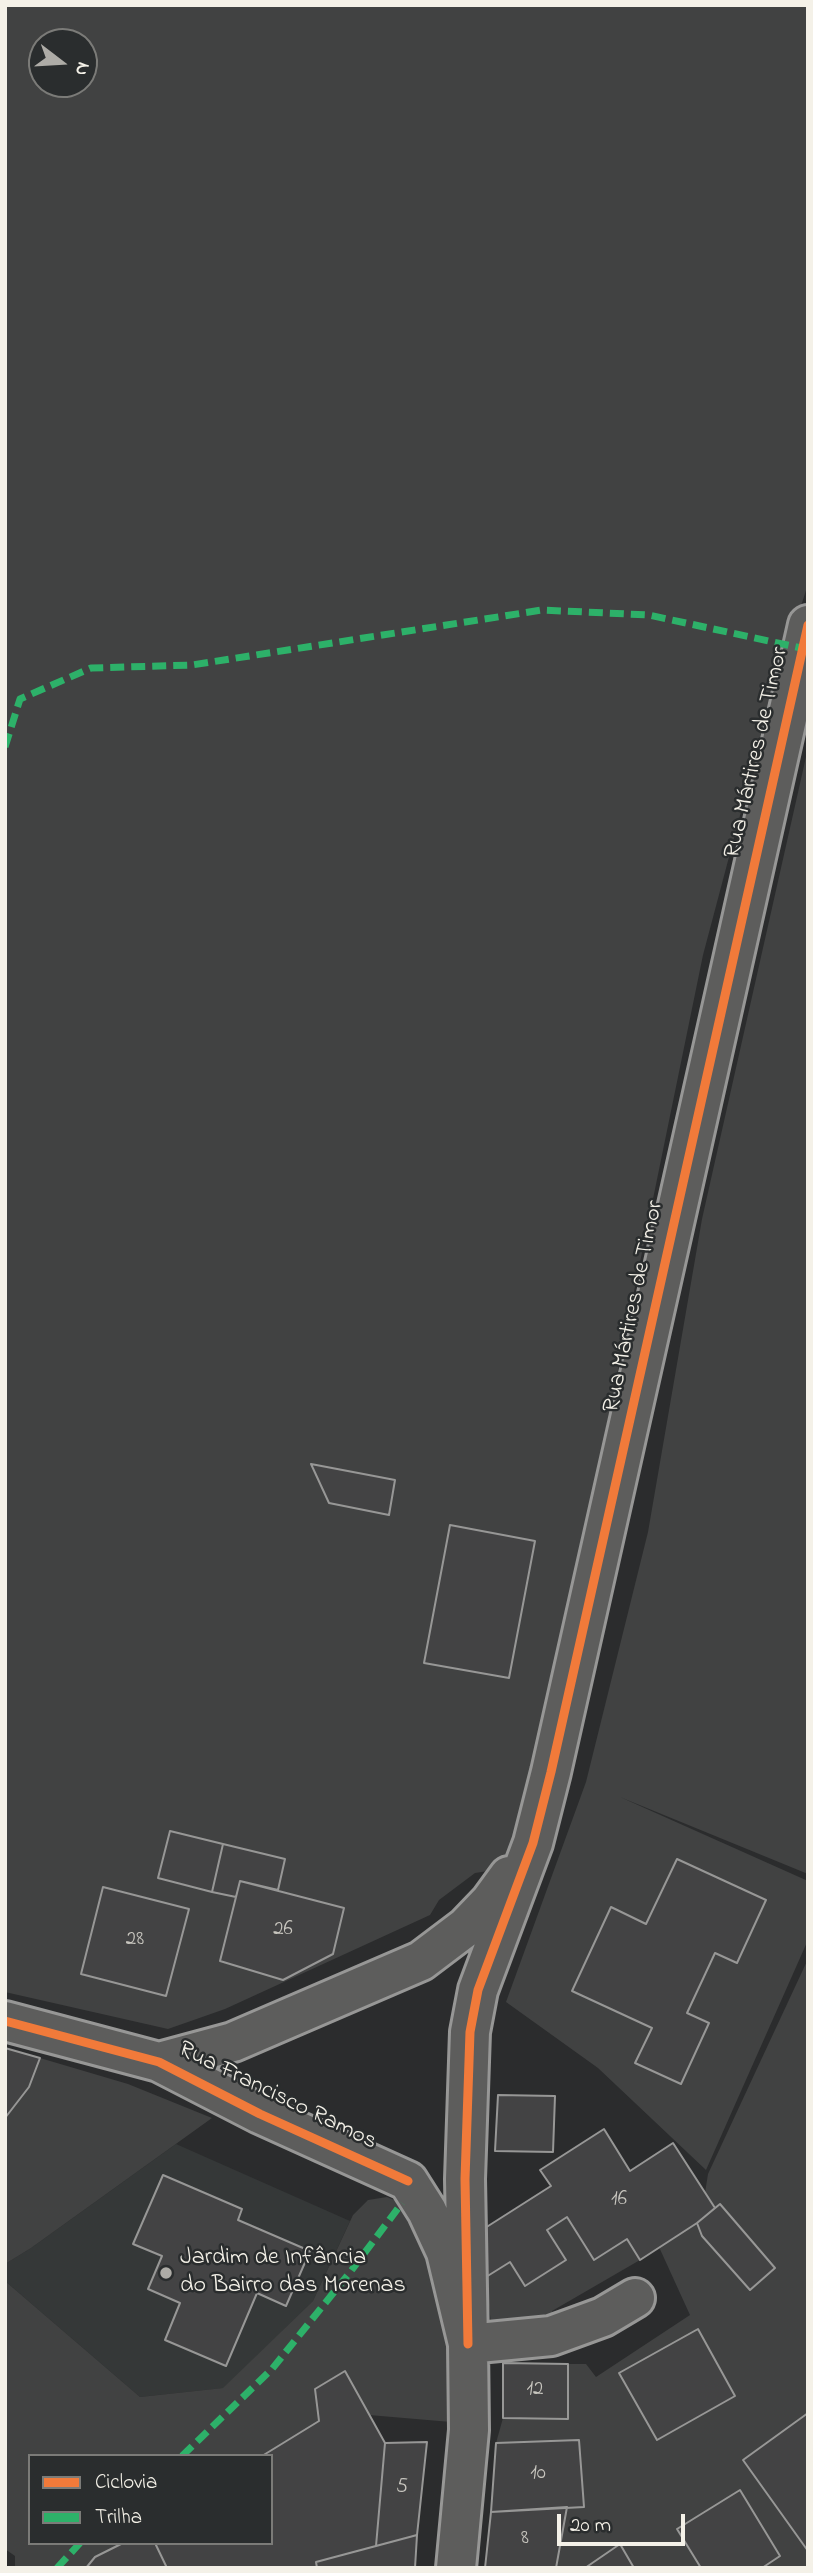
<!DOCTYPE html>
<html>
<head>
<meta charset="utf-8">
<style>
	body { margin:0 }
	#map { position:relative; width:813px; height:2573px; overflow:hidden; background:#2b2c2d; font-family:"Indie Flower",sans-serif }
	canvas { display:block }
	.frame { position:absolute; inset:0; border:7px solid #f4f1e8; pointer-events:none }
	.legend { position:absolute; left:28px; top:2454px; width:245px; height:91px; box-sizing:border-box; background:#2a2d2e; border:2px solid #7b7b78; margin:0; padding:9px 12px; list-style:none; font-size:21px; color:#f4f1e8 }
	.legend li { display:flex; align-items:center; gap:14px; height:35px }
	.legend b { width:35px; border:2px solid #7b7b78 }
	.north { position:absolute; left:28px; top:28px; width:70px; height:70px; box-sizing:border-box; background:#2a2d2e; border:2px solid #7b7b78; border-radius:50%; rotate:107deg; font-size:19px; font-weight:700; line-height:28px; text-align:center; color:#f4f1e8 }
	.north::after { content:''; display:block; margin:auto; width:24px; height:32px; background:#aeaca7; clip-path:polygon(50% 0,100% 100%,50% 72%,0 100%) }
	.scale { position:absolute; left:557px; top:2514px; width:128px; height:32px; box-sizing:border-box; border:4px solid #f4f1e8; border-top:0; padding-left:9px; font-size:21px; line-height:24px; white-space:nowrap; color:#f4f1e8; -webkit-text-stroke:5px #2a2d2e; paint-order:stroke }
</style>
</head>
<body>
<div id="map">
<canvas width="813" height="2573"></canvas>
<div class="frame"></div>
<ul class="legend">
<li><b style="height:9px;background:#f17a3a"></b>Ciclovia</li>
<li><b style="height:9px;background:#2db169"></b>Trilha</li>
</ul>
<div class="north">N</div>
<div class="scale">20 m</div>
</div>
<script>
const ctx = document.querySelector('canvas').getContext('2d');
ctx.lineJoin = 'round';
function fill(path, color) {
  ctx.fillStyle = color;
  ctx.fill(path, 'evenodd');
}
function strokePath(path, color, width, dash) {
  ctx.strokeStyle = color;
  ctx.lineWidth = width;
  ctx.lineCap = dash ? 'butt' : 'round';
  ctx.setLineDash(dash || []);
  ctx.stroke(path);
}
function drawText(font, color, halo, rows, align = 'center') {
  ctx.font = font + ' "Indie Flower",sans-serif';
  ctx.lineWidth = 5;
  ctx.setLineDash([]);
  ctx.textBaseline = 'middle';
  ctx.strokeStyle = halo;
  ctx.fillStyle = color;
  for (const [text, x, y, turn = 0] of rows) {
    ctx.save();
    ctx.translate(x, y);
    ctx.rotate((+turn || 0) * Math.PI / 180);
    ctx.textAlign = isNaN(turn) ? turn : align;
    if (halo) ctx.strokeText(text, 0, 0);
    ctx.fillText(text, 0, 0);
    ctx.restore();
  }
}
const built = new Path2D(`
	M176,2144L350,2221L313,2301L224,2388L140,2397L5,2281V2264L31,2248Z`);
const green = new Path2D(`
	M5,5H808V584L768,710L703,955L540,1750L514,1849L488,1871L475,1873L439,1900L430,1915L225,2009L168,2029L5,1992ZM42,42H84V84H42Z
	M808,748V1874L620,1797L808,1881V1940L706,2170L598,2068L506,2002L586,1782L648,1532L702,1219ZM677,1859L766,1900L737,1963L715,1953L687,2013L709,2023L681,2084L635,2063L652,2028L572,1990L611,1907L646,1924Z
	M808,1959V2568H556L567,2507H584L579,2441L496,2443L503,2418L568,2419V2364H586L596,2377L690,2315L659,2247L697,2223L702,2236L750,2290L775,2268L720,2204L715,2208L705,2193L708,2174Z
	M40,2058L128,2084L212,2118L31,2248L5,2264V2118L29,2087Z
	M387,2197L406,2205L448,2292L451,2422L369,2415L344,2371L315,2389L319,2421L262,2456H30V2543H123L86,2568H15V2556L5,2549V2281L140,2397L223,2388L313,2301L353,2215L368,2200Z
	M567,2217L594,2260L627,2239L640,2260L552,2311L564,2331L493,2343L486,2277L510,2262L525,2286L565,2260L547,2230Z`);
const building = new Path2D(`
	M311,1464L395,1480L389,1515L329,1503Z
	M450,1525L535,1541L509,1678L424,1663Z
	M170,1831L223,1844L212,1892L158,1878Z
	M223,1844L285,1859L278,1890L240,1881L236,1897L212,1892Z
	M677,1859L766,1900L737,1963L715,1953L687,2013L709,2023L681,2084L635,2063L652,2028L572,1991L611,1907L646,1924Z
	M240,1881L344,1908L333,1954L283,1980L220,1961Z
	M103,1887L189,1909L166,1996L81,1974Z
	M5,2048L40,2058L29,2087L5,2118Z
	M498,2095L555,2096L553,2152L495,2151Z
	M604,2129L630,2171L673,2143L715,2208L697,2223L640,2260L627,2239L594,2260L567,2217L547,2230L566,2260L525,2286L510,2262L486,2277L485,2228L551,2186L540,2170Z
	M163,2175L242,2209L238,2220L310,2251L286,2306L257,2293L226,2366L165,2340L180,2303L148,2289L162,2256L133,2244Z
	M720,2204L775,2268L750,2290L702,2236L697,2223Z
	M698,2329L735,2396L657,2440L619,2373Z
	M503,2363L568,2364V2419L503,2418Z
	M345,2371L385,2443L376,2546L316,2562L317,2568H167L155,2543H271V2456H262L319,2421L315,2389Z
	M808,2413V2551L743,2460Z
	M579,2440L584,2507L491,2512L496,2443Z
	M427,2442L417,2535L376,2546L385,2443Z
	M740,2490L780,2556L762,2568H701L677,2529Z
	M567,2507L556,2568H485L491,2512Z
	M417,2535L415,2568H317L316,2562Z
	M123,2543H155L167,2568H86L95,2557Z
	M620,2544L634,2568H585Z`);
const minor = new Path2D(`
	M5,2021L159,2062L260,2114L408,2181L427,2211L446,2252L468,2344L469,2430L456,2568
	M159,2062L233,2042L421,1961L466,1927L490,1902L509,1876
	M635,2298L603,2317L551,2336L468,2344L465,2179L470,2032L478,1990L533,1843L551,1772L808,625`);
const quiet = new Path2D(`
	M5,747L20,699L91,668L192,665L542,610L649,615L801,648
	M182,2456L272,2369L351,2271L402,2203
	M57,2568L80,2543`);
const cycleway = new Path2D(`
	M5,2021L159,2062L260,2114L408,2181
	M468,2344L465,2179L470,2032L478,1990L533,1843L551,1772L808,625`);
const markers = [
	[166,2273,7,"#aeaca7"]
];
const numberNames = [
	["26",283,1931],
	["28",135,1941],
	["16",619,2201],
	["12",535,2391],
	["10",538,2475],
	["5",402,2489],
	["8",525,2540]
];
const streetNames = [
	["Rua Mártires de Timor",758,753,-77],
	["Rua Mártires de Timor",635,1307,-78],
	["Rua Francisco Ramos",277,2097,26]
];
const poiNames = [
	["Jardim de Infância",180,2259],
	["do Bairro das Morenas",180,2287]
];
fill(built, '#353838');
fill(green, '#414242');
fill(building, '#434344');
strokePath(building, '#979796', 2);
strokePath(minor, '#979796', 44);
strokePath(minor, '#5d5d5c', 38);
strokePath(quiet, '#2db169', 7, [14, 7]);
strokePath(cycleway, '#f17a3a', 9);
for (const [x, y, r, color] of markers) {
  const dot = new Path2D();
  dot.arc(x, y, r, 0, 2 * Math.PI);
  ctx.fillStyle = color;
  ctx.fill(dot);
  strokePath(dot, '#2a2d2e', 2.5);
}
drawText('21px', '#c8c6bf', null, numberNames);
drawText('24px', '#f4f1e8', '#2a2d2e', streetNames);
drawText('24px', '#f4f1e8', '#2a2d2e', poiNames, 'left');
</script>
</body>
</html>
